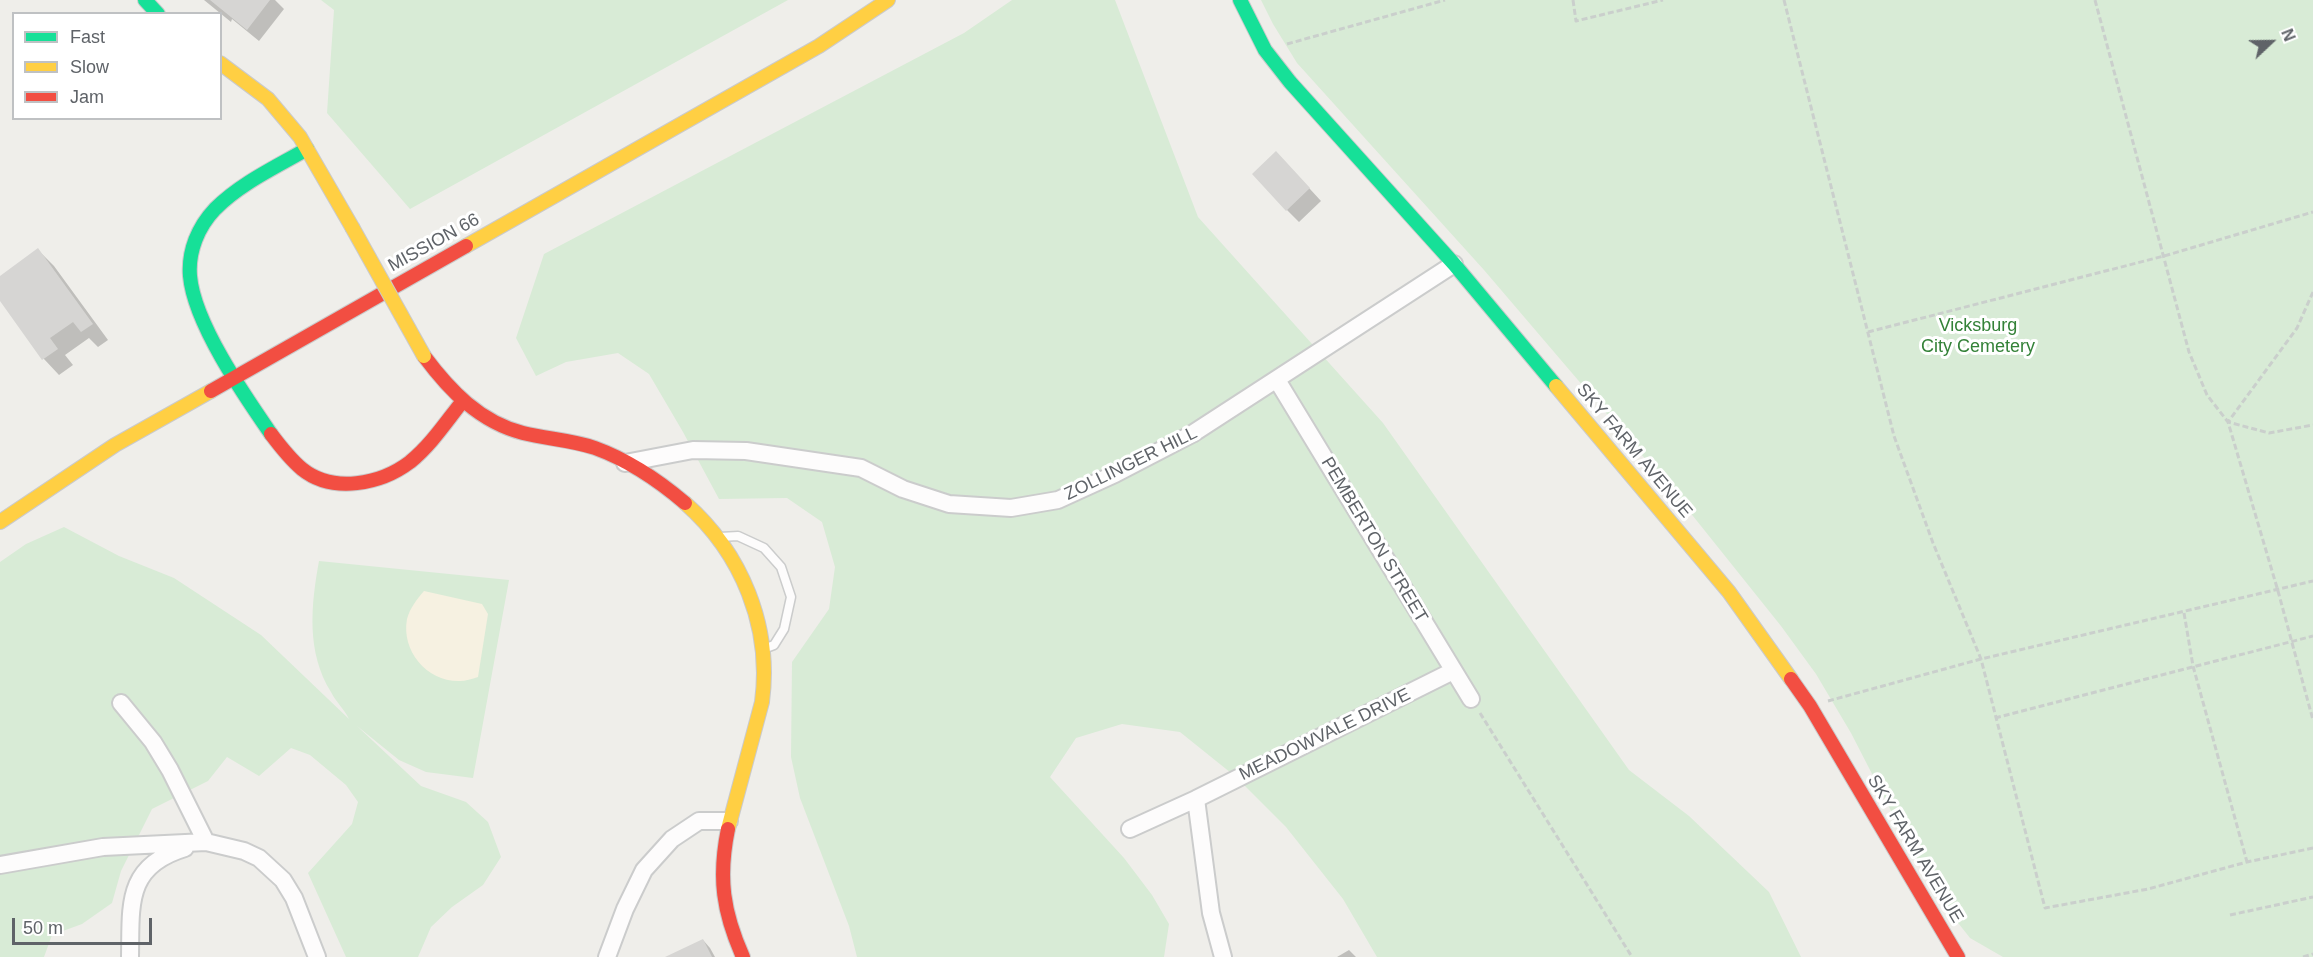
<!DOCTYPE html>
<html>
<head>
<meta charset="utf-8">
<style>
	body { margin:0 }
	#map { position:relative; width:2313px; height:957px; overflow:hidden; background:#efeeea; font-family:Arial,sans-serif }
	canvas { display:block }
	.legend { position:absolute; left:12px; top:12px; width:210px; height:108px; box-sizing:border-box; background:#fff; border:2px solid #bfc1c3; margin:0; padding:8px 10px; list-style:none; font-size:18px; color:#5f6368 }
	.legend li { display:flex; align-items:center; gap:12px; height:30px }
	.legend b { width:30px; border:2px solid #bfc1c3 }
	.north { position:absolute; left:2241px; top:12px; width:60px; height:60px; -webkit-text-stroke:4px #fff; paint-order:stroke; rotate:68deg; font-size:16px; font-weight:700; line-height:24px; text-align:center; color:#5f6368 }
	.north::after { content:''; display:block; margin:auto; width:21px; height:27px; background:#5f6368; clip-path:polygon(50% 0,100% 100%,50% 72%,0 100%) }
	.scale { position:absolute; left:12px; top:918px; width:140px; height:27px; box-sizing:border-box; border:3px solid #5f6368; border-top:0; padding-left:8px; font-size:18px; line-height:21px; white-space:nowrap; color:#5f6368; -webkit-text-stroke:4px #fff; paint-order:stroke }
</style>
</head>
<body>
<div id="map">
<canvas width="2313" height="957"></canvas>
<ul class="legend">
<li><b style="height:8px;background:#16e098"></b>Fast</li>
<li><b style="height:8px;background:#ffcf43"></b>Slow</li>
<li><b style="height:8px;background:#f24e42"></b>Jam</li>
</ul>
<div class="north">N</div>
<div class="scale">50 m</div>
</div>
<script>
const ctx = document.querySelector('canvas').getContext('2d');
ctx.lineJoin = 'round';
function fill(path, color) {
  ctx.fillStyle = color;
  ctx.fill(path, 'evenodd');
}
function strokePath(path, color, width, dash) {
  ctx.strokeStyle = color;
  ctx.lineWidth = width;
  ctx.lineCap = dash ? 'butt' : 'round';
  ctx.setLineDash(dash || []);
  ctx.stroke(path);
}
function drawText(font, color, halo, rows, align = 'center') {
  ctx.font = font + ' Arial,sans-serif';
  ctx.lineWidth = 6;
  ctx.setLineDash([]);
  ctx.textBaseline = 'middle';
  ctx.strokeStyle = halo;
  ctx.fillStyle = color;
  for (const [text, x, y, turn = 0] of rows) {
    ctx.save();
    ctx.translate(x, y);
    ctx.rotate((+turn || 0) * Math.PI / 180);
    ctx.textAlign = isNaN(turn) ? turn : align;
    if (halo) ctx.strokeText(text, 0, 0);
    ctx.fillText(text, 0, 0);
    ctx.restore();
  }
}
const green = new Path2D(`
	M321,0H788L410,209L327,113L334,10Z
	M1012,0H1115L1198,217L1383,423L1629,770L1689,816L1769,892L1801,957H1377L1343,899L1286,827L1236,777L1180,732L1122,724L1076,738L1050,777L1124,858L1152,895L1169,924L1164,957H857L849,926L800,798L791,757L792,662L829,609L835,567L822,522L787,498L719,499L683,432L649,374L618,353L566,362L536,376L516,338L544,254L964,33Z
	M1261,0H2313V957H2003L1970,938L1944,905L1905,838L1851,733L1816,674L1781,626L1677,496L1484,270L1297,63L1273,24Z
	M64,527L119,556L174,578L261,635L349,719C345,710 336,702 331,692C306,652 311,605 319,561L509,580L473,778L426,772L399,760L357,726L421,786L466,802L488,822L501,857L483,885L452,907L431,927L418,957H346L308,873L352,824L358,802L346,785L310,755L291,748L259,776L227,757L208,781L152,809L121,871L112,903L82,924L52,935L44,957H0V562L26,544Z`);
const sand = new Path2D(`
	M424,591L482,604L488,614L478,677C472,679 465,681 460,681C427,682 401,651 407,619C410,608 417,599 424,591Z`);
const shadow = new Path2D(`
	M204,0H275L284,9L259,41L232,19L231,22Z
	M1288,165L1321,201L1299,222L1287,210Z
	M38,250L54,266L108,340L98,347L89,338L65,355L73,365L59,375L44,359L0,298V277Z
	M703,940L710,948L715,957H668Z
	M1349,950L1356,957H1337Z`);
const building = new Path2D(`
	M210,0H270L247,30Z
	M1276,151L1310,188L1286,211L1252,174Z
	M38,248L93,324L81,332L73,322L50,338L58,349L42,360L0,301V276Z
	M703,939L712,957H665Z`);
const path = new Path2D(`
	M1573,0L1576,21L1663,0
	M1784,0L1894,436L1933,543L1981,659L2045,908L2148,889L2247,862L2313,848
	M2095,0L2189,352L2207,395L2228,422L2278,591L2313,720
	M1287,44L1445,0
	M2313,292L2297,328L2228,422L2269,433L2313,425
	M1868,332L2164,256L2313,212
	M2184,613L2193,666L2247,862
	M1828,701L1981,659L2313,581
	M1480,713L1632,957
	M1995,718L2313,636
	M2230,915L2313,897
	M2303,957L2313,954`);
const lane = new Path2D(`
	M720,537L738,536L764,548L781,567L791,597L784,629L774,645L766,648`);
const street = new Path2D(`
	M1277,380L1471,699
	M625,463L693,450L746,451L861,468L903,489L949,504L1011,508L1058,500L1115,474L1192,434L1454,264
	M121,703L153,742L170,770L206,842
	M1196,799L1211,913L1223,957
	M1130,829L1196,799L1453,671
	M0,865L103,847L206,842L244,851L259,858L283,880L294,898L317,957
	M130,957C131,905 125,866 185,848
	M607,957L625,909L644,870L672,839L699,821H729`);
const fast = new Path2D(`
	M145,0L158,14
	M1240,0L1265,50L1290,82L1454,264L1556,386
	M271,434C244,395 194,323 190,276C188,251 198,227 215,209C241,183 276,167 307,149`);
const slow = new Path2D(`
	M220,63L268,99L300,137L352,227
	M466,246L819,46L888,0
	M1556,386L1729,592L1791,679
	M685,503C742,553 772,627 762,702L728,829
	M0,522L115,445L211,391`);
const jam = new Path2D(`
	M424,356C450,391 480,422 523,433C547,439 572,440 595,448C628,460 658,480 685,503
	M211,391L466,246
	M271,434C280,446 290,459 302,469C333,494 381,484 410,462C431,445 446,422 462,402
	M1791,679L1810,706L1958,957
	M728,829C718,878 723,912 743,957`);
const slowBridge = new Path2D(`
	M352,227L424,356`);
const streetNames = [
	["MISSION 66",434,243,-29],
	["SKY FARM AVENUE",1634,451,50],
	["ZOLLINGER HILL",1131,464,-26],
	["PEMBERTON STREET",1374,540,59],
	["MEADOWVALE DRIVE",1325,735,-26],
	["SKY FARM AVENUE",1915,849,59]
];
const parkNames = [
	["Vicksburg",1978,326],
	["City Cemetery",1978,347]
];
fill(green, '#d8ebd6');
fill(sand, '#f6f1e1');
fill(shadow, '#0003');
fill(building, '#d6d5d3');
strokePath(lane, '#cbcccc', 11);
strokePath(street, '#cbcccc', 20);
strokePath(fast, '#cacacb', 16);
strokePath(slow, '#cacacb', 16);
strokePath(jam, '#cacacb', 16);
strokePath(path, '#cacfcc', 3, [6, 3]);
strokePath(lane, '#fdfcfc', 8);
strokePath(street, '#fdfcfc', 16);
strokePath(fast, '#16e098', 14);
strokePath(slow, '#ffcf43', 14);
strokePath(jam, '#f24e42', 14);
strokePath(slowBridge, '#cacacb', 16, []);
strokePath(slowBridge, '#ffcf43', 14);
drawText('18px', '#5f6368', '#fff', streetNames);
drawText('18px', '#348238', '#fff', parkNames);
</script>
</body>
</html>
